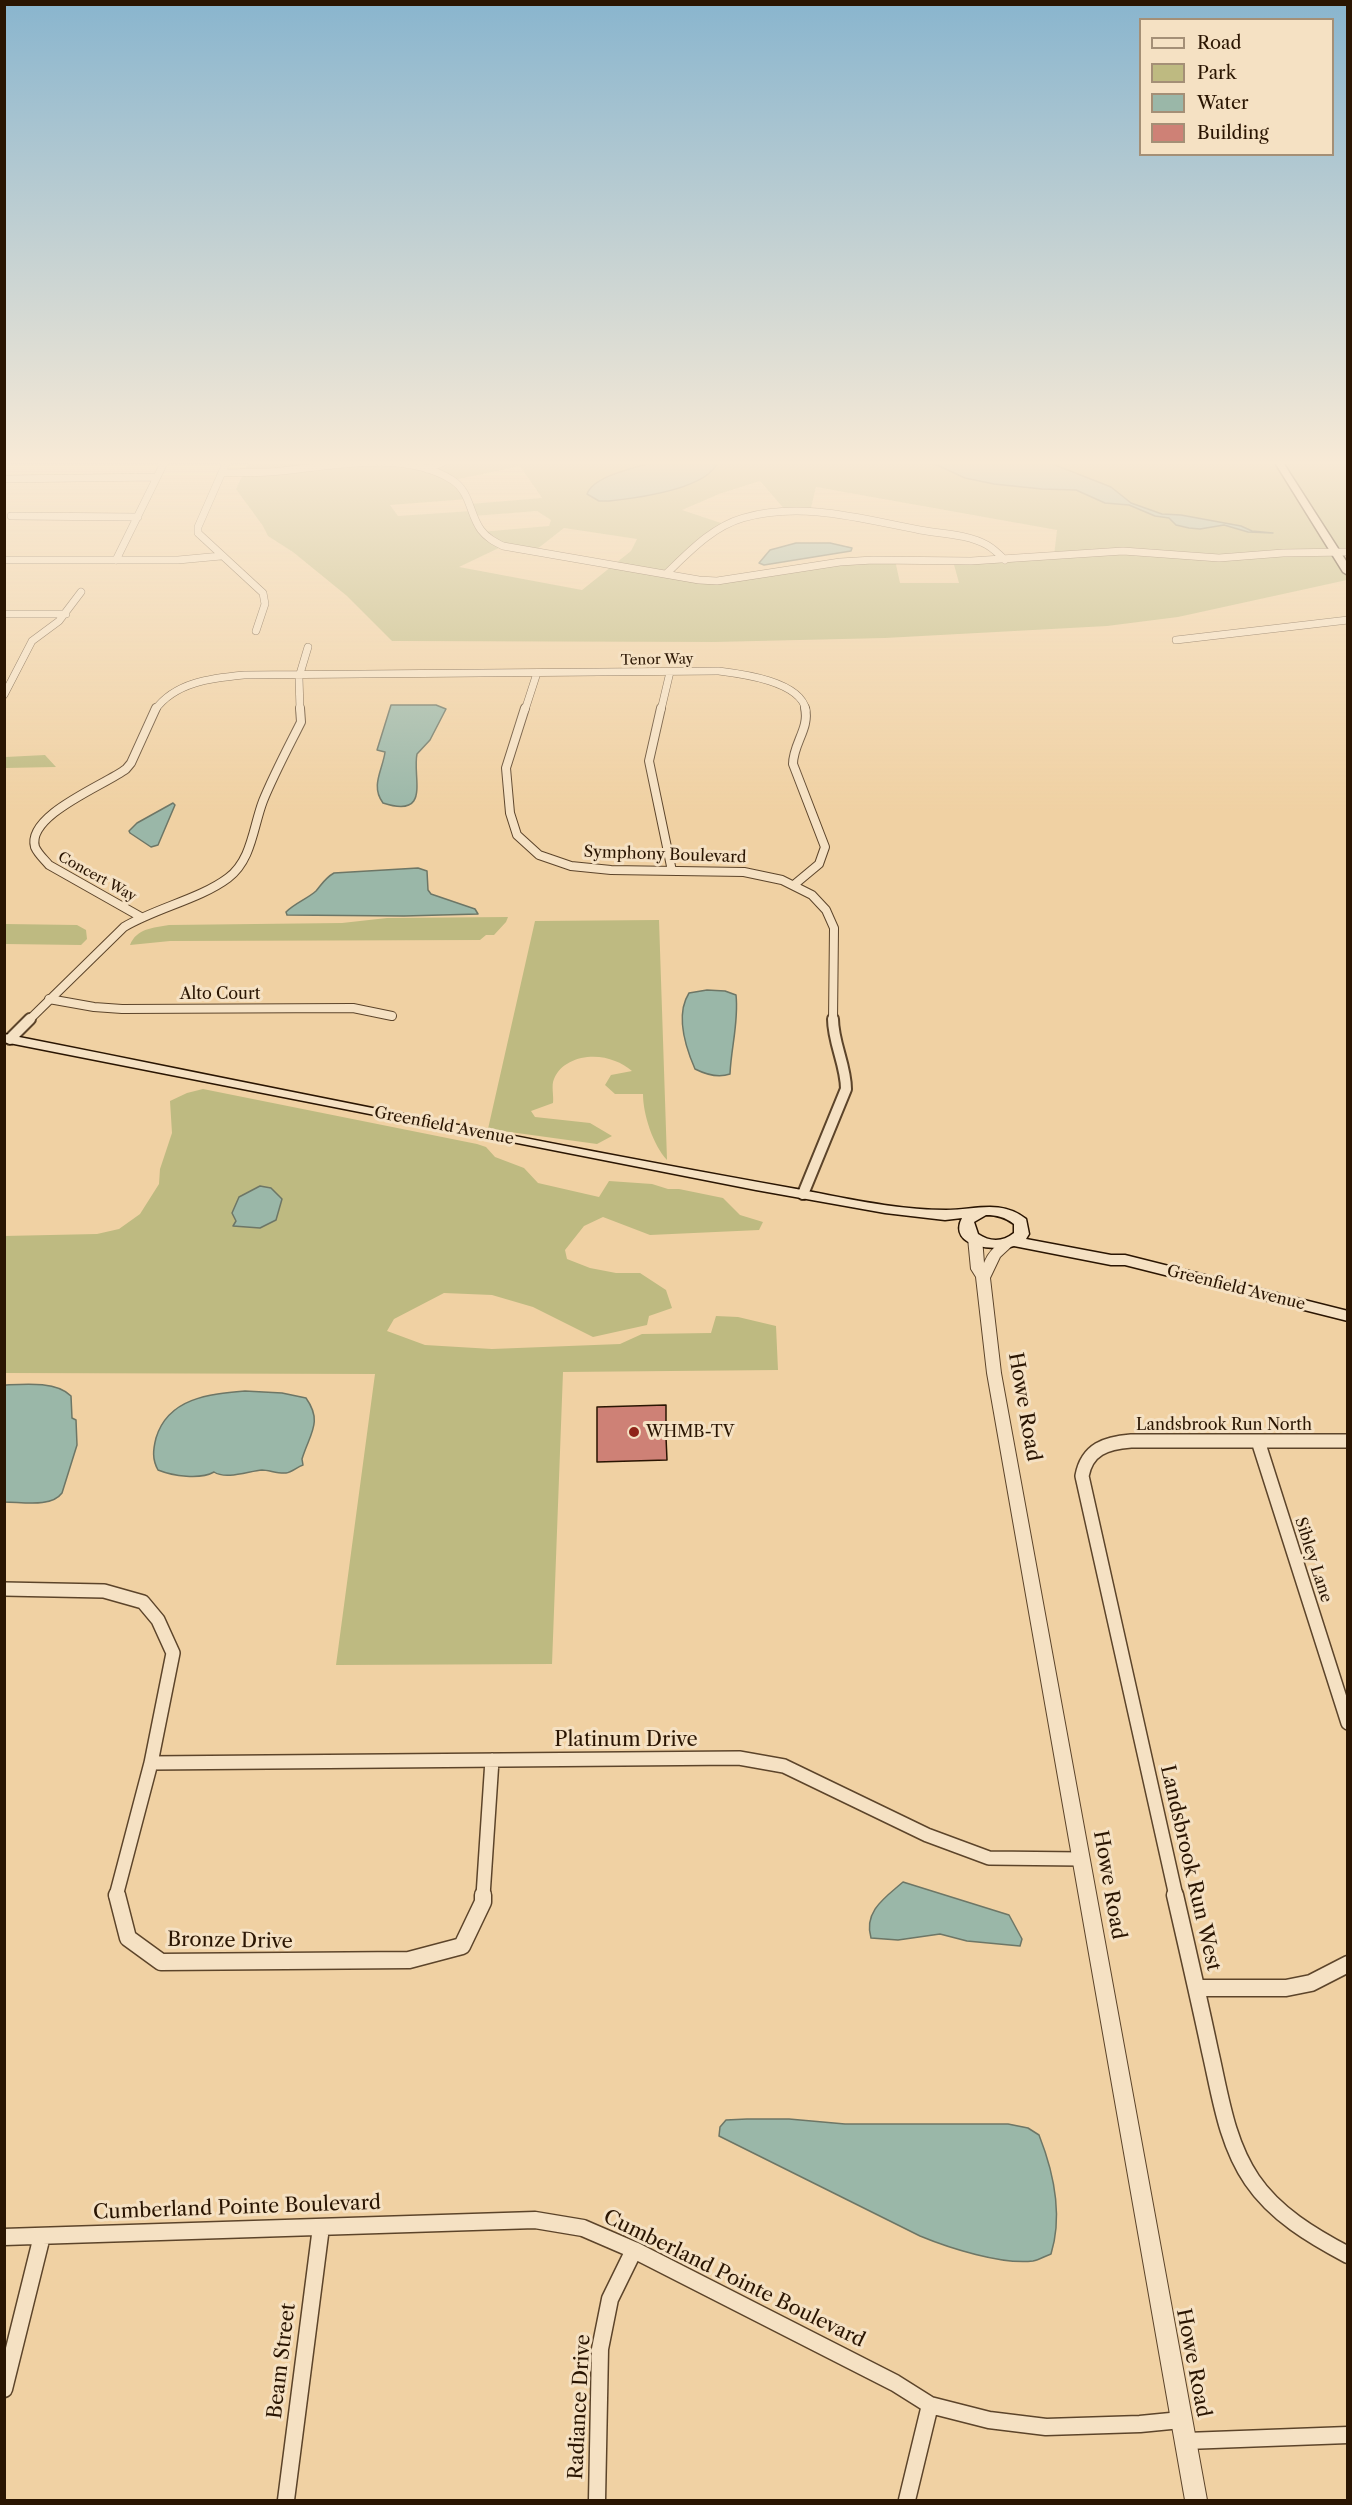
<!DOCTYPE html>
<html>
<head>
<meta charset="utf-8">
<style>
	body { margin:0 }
	#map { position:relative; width:1352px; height:2505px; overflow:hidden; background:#f0d1a3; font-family:"Libre Caslon Text",serif }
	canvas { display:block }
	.frame { position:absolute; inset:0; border:6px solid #2a1502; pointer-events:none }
	.legend { position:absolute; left:1139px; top:18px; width:195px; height:138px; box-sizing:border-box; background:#f5e1c3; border:2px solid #a48f76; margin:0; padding:8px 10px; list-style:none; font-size:18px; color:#2a1502 }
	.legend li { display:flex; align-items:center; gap:12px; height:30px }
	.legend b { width:30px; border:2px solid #a48f76 }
</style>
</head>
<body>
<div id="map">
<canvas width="1352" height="2505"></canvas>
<div class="frame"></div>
<ul class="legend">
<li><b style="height:8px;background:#f5e1c3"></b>Road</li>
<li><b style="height:16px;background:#beba81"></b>Park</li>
<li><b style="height:16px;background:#9ab7a8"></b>Water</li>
<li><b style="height:16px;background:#ce8176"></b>Building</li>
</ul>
</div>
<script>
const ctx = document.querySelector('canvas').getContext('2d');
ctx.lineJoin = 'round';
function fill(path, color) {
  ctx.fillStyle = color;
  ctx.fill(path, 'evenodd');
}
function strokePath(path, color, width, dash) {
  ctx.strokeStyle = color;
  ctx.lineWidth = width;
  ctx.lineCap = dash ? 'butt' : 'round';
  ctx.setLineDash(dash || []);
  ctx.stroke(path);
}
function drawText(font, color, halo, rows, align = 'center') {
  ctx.font = font + ' "Libre Caslon Text",serif';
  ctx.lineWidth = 6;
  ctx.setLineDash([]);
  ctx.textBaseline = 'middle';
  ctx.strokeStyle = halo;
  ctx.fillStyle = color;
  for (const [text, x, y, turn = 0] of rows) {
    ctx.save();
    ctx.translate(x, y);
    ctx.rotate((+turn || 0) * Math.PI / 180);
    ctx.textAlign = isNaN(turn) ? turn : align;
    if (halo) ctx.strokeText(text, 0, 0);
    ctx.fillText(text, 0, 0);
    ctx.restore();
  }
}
const green = new Path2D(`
	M249,461H1347V552H1336L1347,572V580L1178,617L1107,626L885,638L715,642L392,641L347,596L293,552L268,536L263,526L236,489ZM520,466L542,498L470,504L471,511L398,516L390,505L468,499L454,480ZM760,481L787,512H810L816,487L1057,530L1054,556L953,561L959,583H900L895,560L840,562L717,581L667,573L727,525L682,510L719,494ZM537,511L551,520L549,526L480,532L474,516ZM564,528L637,539L631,551L582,590L459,567L503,546L532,553Z
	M45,755L56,767L5,768V757Z
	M508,917L506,922L494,935H486L480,940L170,941L130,945C137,928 153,928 169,925L342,923L387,918Z
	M659,920L667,1160C653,1145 643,1114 643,1094H615L605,1085L611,1075L632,1071C627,1067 621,1063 615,1061C594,1052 563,1057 554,1079C551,1085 554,1096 553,1103L531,1111L535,1117L590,1123L612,1136L597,1144L488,1129L535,921Z
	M5,924L77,925L86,930L87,939L81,945L5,944Z
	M203,1089L477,1144L486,1147L495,1157L524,1168L538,1183L599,1197L609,1181L652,1184L668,1189H679L723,1198L740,1215L763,1222L759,1230L650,1235L603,1217L584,1226L565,1250L567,1259L590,1268L616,1273H640L666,1290L672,1308L649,1316L647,1325L593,1337L533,1307L492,1295L444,1293L394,1319L387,1331L425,1345L492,1349L620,1344L642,1334L711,1333L716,1316L738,1317L776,1326L778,1370L563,1372L552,1664L336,1665L375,1374L5,1373L4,1236L97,1234L119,1229L140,1214L159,1184L160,1169L172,1133L170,1101L187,1093Z`);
const water = new Path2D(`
	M657,461L718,462C706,490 637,498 609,501H599L587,494C594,475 639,467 657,461Z
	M911,461H1045L1111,487L1131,503L1162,514L1181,515L1241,526L1252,531L1273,533L1248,532L1224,525L1200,529L1189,528L1176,525L1169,518L1155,516L1129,505L1105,503L1076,490L1042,489L994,484L965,478L937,465Z
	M796,543H830L852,548L851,551L764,565L759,563L770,550Z
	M391,705H436L446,709L430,740L417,754C412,777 432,819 383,803C370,786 383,769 385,752L377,750Z
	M173,803L175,805L158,845L151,847L130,833L129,831L137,823Z
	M418,868L427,871L428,890L431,894L475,909L478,914L404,916L287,915L286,912C295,903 307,899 316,891C322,884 325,878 334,873Z
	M707,990L725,991L736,995C739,1021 731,1048 730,1074C719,1078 705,1074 695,1069C685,1046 675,1015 689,993Z
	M260,1186L271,1188L282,1199L276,1220L260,1228L233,1226L236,1221L232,1213L239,1197Z
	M5,1385C24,1384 57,1381 71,1396L72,1418L76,1420L77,1445L62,1493C51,1508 22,1502 5,1502Z
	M245,1391L282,1393L306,1398C323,1422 310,1433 302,1459L303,1465C297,1467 292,1472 286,1473C278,1474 269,1470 262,1470C249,1471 226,1480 214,1472C200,1480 173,1476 158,1470C152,1459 153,1450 156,1438C168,1398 209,1394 245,1391Z
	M903,1882L1009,1915L1022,1939L1020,1946L967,1941L940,1934L898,1940L871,1938C863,1911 886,1897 903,1882Z
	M747,2119H789L845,2124H1008L1028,2128L1039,2135C1054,2173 1063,2215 1051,2254C1045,2256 1039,2260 1033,2261C1002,2265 949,2248 920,2236L719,2136L720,2127L726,2120Z`);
const building = new Path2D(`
	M666,1405V1427H671V1436L666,1437L667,1460L597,1462V1407Z`);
const minorFar4 = new Path2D(`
	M227,461L198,527V533L263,593L265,604L256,631
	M427,469L446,461
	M223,473C238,472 253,473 269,472C324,468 402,448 452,480C471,492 469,514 481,530C487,538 495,542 503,546L699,580L717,581L840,562L873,560L971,561L1123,551L1219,558L1283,553L1348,552
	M4,479L157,477
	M11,516L138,517
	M4,560H178L221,556
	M116,560L165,461
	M666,574C689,552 712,527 743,518C802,501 862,519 920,530C942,534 967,534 987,545C994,549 1000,555 1005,560
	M4,614H66
	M1176,640L1348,620
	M4,695L32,641L59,621L81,592
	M155,710C175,682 212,678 244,675L718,671C742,674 800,681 806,710
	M300,710L299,677L308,647
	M525,710L537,673
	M661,710L670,672`);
const minorFar3 = new Path2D(`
	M525,708L506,768L510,813L517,835L539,855L571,866L611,870L744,872L782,880L812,895L826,910L834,928L833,1020
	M661,708L649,761L672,871
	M795,884L819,864L825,847L793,764C793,744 810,728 805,708
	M141,917L49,865C44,859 38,854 35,847C26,815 105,785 126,769L131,763L156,708
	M49,999L94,1007L122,1009L353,1008L392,1016
	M29,1020L124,927C156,908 200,899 228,878C252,860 253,827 263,801C274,774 288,748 301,722L300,708`);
const minorFar2 = new Path2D(`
	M10,1039L30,1019
	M803,1194L846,1089C846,1065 833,1043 833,1019`);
const minorFar1 = new Path2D(`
	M1258,1441L1348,1723
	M4,1589L104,1591L143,1602L158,1620L173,1653L151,1763L116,1896
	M151,1763L739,1758L784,1766L927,1835L989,1858L1081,1859
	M483,1896L492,1760
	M1176,1896L1082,1476C1087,1449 1106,1443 1131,1441H1348`);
const minor = new Path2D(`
	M117,1895L128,1938L161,1962L409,1960L462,1946L483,1902V1895
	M1175,1895C1187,1947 1199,1999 1210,2051C1220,2094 1226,2142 1252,2180C1275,2214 1312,2236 1348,2255
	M1197,1988H1286L1311,1983L1348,1964
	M4,2237L535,2220L583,2228L634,2250L895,2383L930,2405L989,2420L1046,2427L1140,2424L1181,2420
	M4,2389L42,2236
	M1186,2441L1348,2435
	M286,2500L321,2227
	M597,2500L600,2349L610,2299L634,2250
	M907,2500L930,2405`);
const tertiary = new Path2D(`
	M975,1234L982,1238L984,1263C988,1253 996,1243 1007,1240L1014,1244L1000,1257L990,1278L1001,1373L1207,2500H1185L987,1373L976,1277L971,1269L968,1238Z`);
const secondary = new Path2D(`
	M1274,461H1282L1348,564V575L1343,572Z
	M4,1034C266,1086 528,1141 791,1188C841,1197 894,1210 946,1210C975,1210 1001,1199 1026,1219L1029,1234L1026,1239L1111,1255H1125L1348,1311V1321L1125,1265H1111L1014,1246C997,1251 947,1248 962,1218L945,1220L885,1213L756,1190L4,1042ZM986,1215C997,1215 1005,1217 1014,1224V1233C1003,1242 990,1242 978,1234L974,1222Z`);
const markers = [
	[634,1432,6,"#8f2418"]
];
const farStreetnames = [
	["Tenor Way",657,660,-1],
	["Concert Way",97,877,29]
];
const streetNames = [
	["Symphony Boulevard",665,855,2],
	["Alto Court",220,994],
	["Greenfield Avenue",444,1126,11],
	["Greenfield Avenue",1236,1288,14],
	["Landsbrook Run North",1224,1425],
	["Sibley Lane",1313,1560,72]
];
const poiNames = [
	["WHMB-TV",646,1432]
];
const nearStreetnames = [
	["Howe Road",1024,1407,80],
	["Platinum Drive",626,1740],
	["Landsbrook Run West",1190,1868,77],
	["Howe Road",1109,1885,80],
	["Bronze Drive",230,1941,1],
	["Cumberland Pointe Boulevard",237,2208,-2],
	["Cumberland Pointe Boulevard",734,2279,26],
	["Beam Street",282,2361,-83],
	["Howe Road",1193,2363,79],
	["Radiance Drive",580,2407,-87]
];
fill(green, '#beba81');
fill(water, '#9ab7a8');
strokePath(water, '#6d7666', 1.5);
fill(building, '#ce8176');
strokePath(building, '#2a1502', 1.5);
strokePath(minorFar4, '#5c442a', 8);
strokePath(minorFar3, '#5c442a', 10);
strokePath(minorFar2, '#5c442a', 14);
strokePath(minorFar1, '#5c442a', 16);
strokePath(minor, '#5c442a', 19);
strokePath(tertiary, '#5c442a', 2);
strokePath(secondary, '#2a1502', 3);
strokePath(minorFar4, '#f5e1c3', 7);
strokePath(minorFar3, '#f5e1c3', 8);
strokePath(minorFar2, '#f5e1c3', 10);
strokePath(minorFar1, '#f5e1c3', 13);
strokePath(minor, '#f5e1c3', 16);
fill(tertiary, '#f5e1c3');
fill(secondary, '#f5e1c3');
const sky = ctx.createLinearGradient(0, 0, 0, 812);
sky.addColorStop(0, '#89b5ce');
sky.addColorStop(0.57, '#f8ead6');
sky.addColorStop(1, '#f8ead600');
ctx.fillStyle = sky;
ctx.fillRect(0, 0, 1352, 812);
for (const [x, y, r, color] of markers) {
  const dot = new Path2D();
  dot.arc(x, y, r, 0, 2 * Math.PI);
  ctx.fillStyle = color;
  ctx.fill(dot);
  strokePath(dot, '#f5e1c3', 2);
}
drawText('14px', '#2a1502', '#f5e1c3', farStreetnames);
drawText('16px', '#2a1502', '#f5e1c3', streetNames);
drawText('16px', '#2a1502', '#f5e1c3', poiNames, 'left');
drawText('20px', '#2a1502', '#f5e1c3', nearStreetnames);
</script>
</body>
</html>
